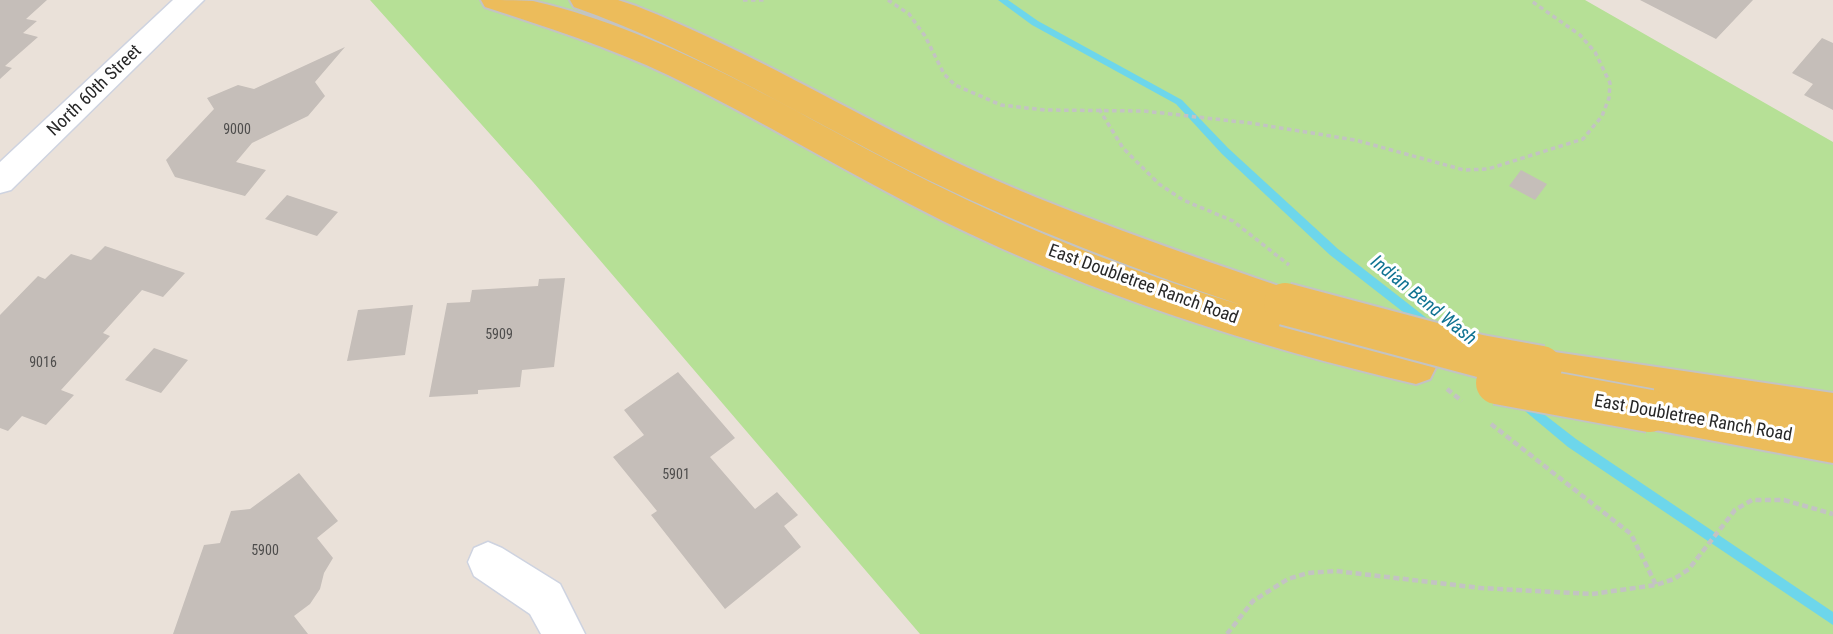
<!DOCTYPE html>
<html>
<head>
<meta charset="utf-8">
<style>
	body { margin:0 }
	canvas { display:block; background:#eae1d9 }
</style>
</head>
<body>
<canvas width="1833" height="634"></canvas>
<script>
const ctx = document.querySelector('canvas').getContext('2d');
ctx.lineJoin = 'round';
function fill(path, color) {
  ctx.fillStyle = color;
  ctx.fill(path, 'evenodd');
}
function strokePath(path, color, width, dash) {
  ctx.strokeStyle = color;
  ctx.lineWidth = width;
  ctx.lineCap = dash ? 'butt' : 'round';
  ctx.setLineDash(dash || []);
  ctx.stroke(path);
}
function drawText(font, color, halo, rows, align = 'center') {
  ctx.font = font + ' "Roboto Condensed",sans-serif';
  ctx.lineWidth = 6;
  ctx.setLineDash([]);
  ctx.textBaseline = 'middle';
  ctx.strokeStyle = halo;
  ctx.fillStyle = color;
  for (const [text, x, y, turn = 0] of rows) {
    ctx.save();
    ctx.translate(x, y);
    ctx.rotate((+turn || 0) * Math.PI / 180);
    ctx.textAlign = isNaN(turn) ? turn : align;
    if (halo) ctx.strokeText(text, 0, 0);
    ctx.fillText(text, 0, 0);
    ctx.restore();
  }
}
const green = new Path2D(`
	M370,0H1585L1833,142V634H920L533,182Z`);
const stream = new Path2D(`
	M998,0H1008L1038,21L1182,100L1228,148L1338,249L1433,323L1434,326L1433,329L1429,331L1425,329L1330,255L1222,154L1176,104L1032,25Z
	M1523,398L1576,439L1833,612V625L1568,447L1519,406L1517,403L1519,400Z`);
const building = new Path2D(`
	M0,0H47L26,19L37,21L23,33L38,37L5,66L12,68L0,79Z
	M1640,0H1753L1716,39Z
	M1822,38L1833,43V110L1804,95L1813,84L1792,73Z
	M345,47L315,82L325,96L308,116L252,143L236,162L266,170L245,196L175,177L166,160L214,109L207,98L238,85L254,89Z
	M1521,170L1547,184L1535,200L1509,186Z
	M287,195L338,212L317,236L265,219Z
	M105,246L185,273L163,297L142,290L103,333L110,336L61,390L74,395L46,425L22,416L8,431L0,428V315L38,276L45,279L71,254L91,260Z
	M565,278L554,367L522,370L520,387L478,390V394L429,397L447,303L470,302L472,290L538,286L539,279Z
	M413,305L405,355L347,361L358,310Z
	M154,348L188,360L161,393L125,380Z
	M678,372L735,438L710,457L755,509L777,492L798,515L784,526L801,547L725,609L651,515L657,511L613,457L644,435L624,410Z
	M299,473L338,521L317,538L333,558L324,573L320,589L310,604L294,616L308,634H173L204,545L220,543L231,511L250,509Z`);
const pathFar1 = new Path2D(`
	M743,0H765
	M888,0L909,14L925,36L944,74L955,85L1001,105L1045,110L1144,111L1250,123L1355,140L1464,170L1488,169L1583,139L1602,116L1609,98L1610,83L1595,52L1580,35L1530,0
	M1099,109L1123,148L1159,184L1183,200L1233,221L1289,265`);
const path = new Path2D(`
	M1447,389L1462,401
	M1491,424L1631,534L1656,585
	M1227,634L1253,601L1288,579L1308,573L1336,571L1481,588L1592,594L1656,585L1674,579L1689,569L1735,510L1752,500H1784L1833,514`);
const minor = new Path2D(`
	M173,0H204L11,190L0,193V162Z
	M488,542L502,548L560,584L585,634H541L530,614L474,576L468,562L474,548Z`);
const major = new Path2D(`
	M481,0C497,0 517,0 533,1C676,34 802,118 932,183C1031,232 1135,273 1241,305C1134,269 1028,229 926,179C809,121 699,51 574,7L570,0H618L636,6C746,49 846,110 951,160C1064,213 1181,252 1299,293L1304,304L1299,315L1289,319L1416,350L1430,355L1436,367L1430,379L1416,384C1253,346 1094,295 943,221C850,175 762,120 668,75C609,47 547,27 485,7Z
	M1541,350L1833,393V463L1650,429L1636,424L1630,411L1635,399L1541,384L1527,379L1521,367L1527,355Z`);
const majorBridge = new Path2D(`
	M1285,304L1480,356L1541,367
	M1497,383L1650,411`);
const numberNames = [
	["9000",237,130],
	["5909",499,335],
	["9016",43,363],
	["5901",676,475],
	["5900",265,551]
];
const streetNames = [
	["North 60th Street",95,91,-44],
	["East Doubletree Ranch Road",1143,285,20],
	["East Doubletree Ranch Road",1693,419,10]
];
const waterNames = [
	["Indian Bend Wash",1423,301,39]
];
fill(green, '#b6e096');
fill(stream, '#6dd6eb');
fill(building, '#c5beb9');
strokePath(minor, '#ced3e0', 3);
strokePath(major, '#c3c3c3', 4);
strokePath(pathFar1, '#c3c3c3', 3.5, [4.5, 3.5]);
strokePath(path, '#c3c3c3', 4.5, [6, 3.5]);
fill(minor, '#fff');
fill(major, '#ecbc5b');
strokePath(majorBridge, '#c3c3c3', 46, []);
strokePath(majorBridge, '#ecbc5b', 42);
drawText('14px', '#4e4d4c', null, numberNames);
drawText('18px', '#272727', '#fff', streetNames);
drawText('italic 19px', '#107392', '#fff', waterNames);
</script>
</body>
</html>
